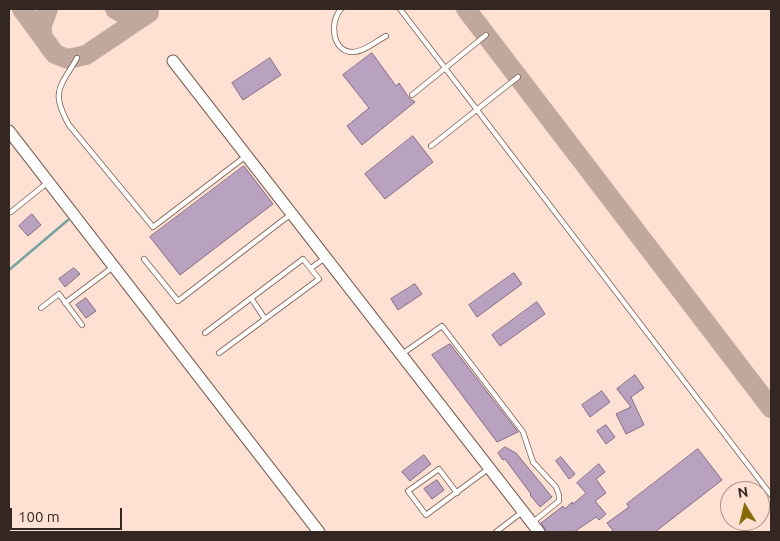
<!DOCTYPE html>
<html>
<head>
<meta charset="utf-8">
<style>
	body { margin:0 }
	#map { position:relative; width:780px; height:541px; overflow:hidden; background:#ffe1d4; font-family:Ubuntu,sans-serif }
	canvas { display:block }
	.frame { position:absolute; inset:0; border:10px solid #342620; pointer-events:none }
	.north { position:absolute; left:720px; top:481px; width:50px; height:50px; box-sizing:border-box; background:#ffe1d4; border:1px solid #ae968c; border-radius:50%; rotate:351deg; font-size:14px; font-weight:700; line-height:20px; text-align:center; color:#342620 }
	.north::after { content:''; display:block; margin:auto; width:18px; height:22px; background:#846b06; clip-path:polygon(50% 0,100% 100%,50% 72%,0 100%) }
	.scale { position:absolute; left:10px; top:508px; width:112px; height:22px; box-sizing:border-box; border:2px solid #342620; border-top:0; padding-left:6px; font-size:15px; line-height:18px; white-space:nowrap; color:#342620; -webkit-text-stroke:4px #ffe1d4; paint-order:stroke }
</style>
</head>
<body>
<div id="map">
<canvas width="780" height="541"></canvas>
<div class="frame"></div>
<div class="north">N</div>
<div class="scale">100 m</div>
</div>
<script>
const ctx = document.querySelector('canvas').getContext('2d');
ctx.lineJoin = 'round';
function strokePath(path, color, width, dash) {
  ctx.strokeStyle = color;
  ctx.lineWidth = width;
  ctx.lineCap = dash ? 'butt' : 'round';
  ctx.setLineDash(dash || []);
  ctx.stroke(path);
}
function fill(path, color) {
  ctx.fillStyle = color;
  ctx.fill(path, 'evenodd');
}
const stream = new Path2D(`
	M9,270L68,220`);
const taxiway = new Path2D(`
	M22,9L55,54L68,59L86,55L147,14
	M115,9C126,16 138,19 149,13
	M466,9L771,408
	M42,36V25L48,9`);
const building = new Path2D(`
	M372,53L396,86L399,83L409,98L415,102L362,145L347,126L369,108L343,75Z
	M270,58L281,75L243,100L232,83Z
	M413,136L433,162L385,199L365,174Z
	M244,166L273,204L180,275L150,237Z
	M32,214L41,225L28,236L19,226Z
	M74,268L80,274L65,287L59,279Z
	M514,273L522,284L477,317L469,305Z
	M415,284L422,294L398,310L391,299Z
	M86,298L96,311L86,318L76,305Z
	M537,302L545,314L500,346L492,335Z
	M450,344L518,432L497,442L432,355Z
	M635,375L644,388L631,397L644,425L626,434L616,414L631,407L617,389Z
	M602,391L610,402L590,417L582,405Z
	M606,425L615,437L606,444L597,431Z
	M505,447L516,453L552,497L540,507L530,495L531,494L505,459L503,460L498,453Z
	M698,449L722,480L655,532H614L607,523L629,507L627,504Z
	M424,455L431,464L410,481L402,472Z
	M561,457L575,474L569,479L556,461Z
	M599,464L605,472L596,479L606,493L595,501L606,514L599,520L596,517L574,532H547L541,523L563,506L565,509L572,502L573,504L586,493L577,483Z
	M437,480L444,490L432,499L424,489Z`);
const service = new Path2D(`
	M341,9C329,22 332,52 353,52C364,52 376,41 386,36
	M400,9L771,495
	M77,58C60,88 50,91 69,125L153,227L246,156
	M412,95L486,35
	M431,146L518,77
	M11,212L47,183
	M144,259L178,301L291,214
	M311,268L325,258
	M251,298L265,319
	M65,303L113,267
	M41,308L59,294L82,325
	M205,333L303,259L319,279L219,353
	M402,354L442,326L523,432L533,462L556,487L559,495V501L533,522
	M457,493L439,469L408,491L426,515L488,469
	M496,532L522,512`);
const tertiary = new Path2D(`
	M173,61L539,532
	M9,131L319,532`);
strokePath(stream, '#74a3a6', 2.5);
strokePath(taxiway, '#c0a89c', 20);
fill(building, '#b9a2c0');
strokePath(building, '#816d88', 1);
strokePath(service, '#7c5d4e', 6);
strokePath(tertiary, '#7c5d4e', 13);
strokePath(service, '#fff', 4.5);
strokePath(tertiary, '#fff', 11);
</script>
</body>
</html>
